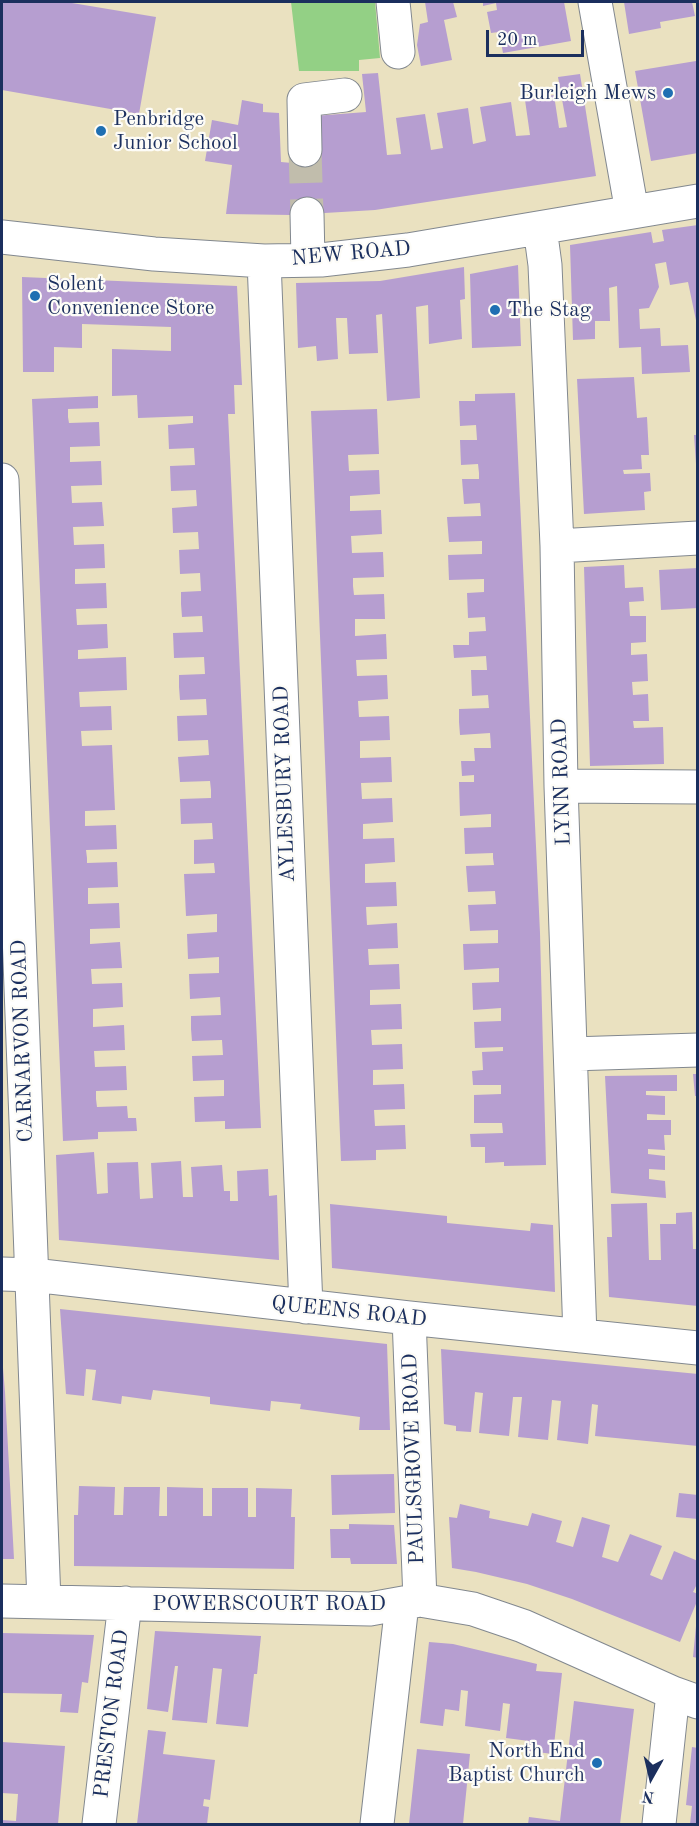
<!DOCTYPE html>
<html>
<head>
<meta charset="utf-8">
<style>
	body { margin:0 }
	#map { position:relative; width:699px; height:1826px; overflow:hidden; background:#eae1c0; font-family:"Old Standard TT",serif }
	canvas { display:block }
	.frame { position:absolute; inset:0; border:3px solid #1b2f5e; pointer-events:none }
	.north { position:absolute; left:621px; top:1748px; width:60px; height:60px; -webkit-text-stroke:4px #fdfcf7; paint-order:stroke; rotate:188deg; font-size:16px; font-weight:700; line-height:24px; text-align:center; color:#1b2f5e }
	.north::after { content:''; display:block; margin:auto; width:21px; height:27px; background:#1b2f5e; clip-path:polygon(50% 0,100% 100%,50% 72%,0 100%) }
	.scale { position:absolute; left:486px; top:30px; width:98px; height:27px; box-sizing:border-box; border:3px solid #1b2f5e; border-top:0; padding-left:8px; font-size:18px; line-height:21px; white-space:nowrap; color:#1b2f5e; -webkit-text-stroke:4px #fdfcf7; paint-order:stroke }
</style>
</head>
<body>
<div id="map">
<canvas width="699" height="1826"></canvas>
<div class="frame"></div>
<div class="north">N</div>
<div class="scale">20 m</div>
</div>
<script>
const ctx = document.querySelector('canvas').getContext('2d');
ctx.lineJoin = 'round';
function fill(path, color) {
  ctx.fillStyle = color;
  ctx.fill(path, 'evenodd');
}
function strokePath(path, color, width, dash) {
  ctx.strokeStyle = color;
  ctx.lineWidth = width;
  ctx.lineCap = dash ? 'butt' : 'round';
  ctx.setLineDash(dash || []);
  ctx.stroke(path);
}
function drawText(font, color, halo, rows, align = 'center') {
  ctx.font = font + ' "Old Standard TT",serif';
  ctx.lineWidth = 4.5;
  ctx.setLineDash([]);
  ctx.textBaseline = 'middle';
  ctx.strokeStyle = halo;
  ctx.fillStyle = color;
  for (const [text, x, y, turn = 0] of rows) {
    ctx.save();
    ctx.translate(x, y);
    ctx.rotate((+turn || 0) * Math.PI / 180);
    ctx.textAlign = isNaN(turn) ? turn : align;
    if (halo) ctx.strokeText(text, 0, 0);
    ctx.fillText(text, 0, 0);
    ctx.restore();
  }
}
const green = new Path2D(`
	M291,2H375L380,58L359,60V71H299Z`);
const building = new Path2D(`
	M2,2H66L156,17L139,114L2,90Z
	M425,2H453L457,17L444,20L452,60L421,66L417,45L420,24L428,22Z
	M483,2H564L571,41L503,53L499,32L491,33L487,12L497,10L496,3L483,6Z
	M624,2H692L695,16L660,22L661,28L629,34Z
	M696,61L698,72V153L651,161L635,71Z
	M378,73L387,155L401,154L396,118L425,114L431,150L443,148L437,113L468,108L473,144L486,141L480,107L511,102L516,136L530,135L525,100L554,95L559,128L567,127L558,77L580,74L596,176L375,210L291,215L226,214L232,165L205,161L212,120L238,125L242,100L263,104V112L279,113L281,162L292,163L291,152L314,116L366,112L362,74Z
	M698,225V330L688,282L670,285L666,262L655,264L659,287L649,308L639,309L640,329L660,328L661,346L688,345L690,372L642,374L641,347L619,348L617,286L609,288L610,321H595V339L573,340L570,245L651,232L653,243L664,241L662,230Z
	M518,265L521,346L472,348L470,274Z
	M464,267L465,299L460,300L462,339L429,344L428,305L416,307L420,398L387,401L382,314L376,315L378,353L349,354L347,318H336L338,359L317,361L316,346L298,348L296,283L380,281Z
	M22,277L237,286L242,385H234L235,414H228L261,1128L225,1129V1121L195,1122L194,1097L224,1096V1080L193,1081L192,1056L223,1055L222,1040L192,1041L191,1029V1016L221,1015L220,997L190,999L189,974L219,973V957L188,959L187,934L217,932V914L186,916L184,874L215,873L214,863L194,864V840L213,839L212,823L181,824L180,799L211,798V790L210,781L180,782L178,757L209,755L208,740L178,741L177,716L207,715L206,699L180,700L179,687V675L205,674L204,657L174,658L173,633L203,632L202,616L182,617L181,604V592L201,591L200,573L180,574L179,550L199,549L198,532L173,533L172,508L197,506L196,490L171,491L170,466L195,465L194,448L169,449L168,425L193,423V416L138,418L137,395L112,396V349L171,351V327L82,324V348L54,347V372H23Z
	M634,377L637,418L647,417L649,455H641L642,469L623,470L624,474L650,473L651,491L644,492L645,510L584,514L577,379Z
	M515,393L540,933L546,1165L504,1166V1162L485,1163V1147H471L470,1134L503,1133L502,1123H474V1095L501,1094V1085H473L472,1071L483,1070L482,1052L503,1051V1047L475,1048L474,1022L501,1021V1008L473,1010L472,983L499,982V968L464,970L463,944L498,943V930L470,931L468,905L496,904L495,891L468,892L466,866L494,865L493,858V853L465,854L464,828L491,827V814L460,816L459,782H474V775L462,776L461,761H475L474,748H491L490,733L460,735L459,722V709L489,708L488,695L472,696L471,670H487L486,656L454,658L453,645H469V632L486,631L485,617L468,618L467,593L484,592V579L449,580L448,555L482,554V541L449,542L447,517L481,516L480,503L464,504L462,479H479V473L478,464L461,465L460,440H477L476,425L460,426L459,401H475V394Z
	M98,396V408L68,409V417L69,423L99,422L100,446L70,447V462L101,461L102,485L71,486L72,503L102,502L104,526L73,527L74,545L104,544L105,568L75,569V584L106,583L107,608L76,609L77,625L107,624L108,648L78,650V659L126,657L127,690L79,692L80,707L111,706L112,730L81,731L82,746L112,745L115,810L85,811V826L116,825L117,849L86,850L87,858V863L117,862L118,887L88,888V904L119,903L120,928L90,929V944L120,942L122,968L91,969L92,984L122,983L123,1007L93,1009V1027L124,1025L125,1050L94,1051L95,1067L126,1066L127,1090L96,1091V1099L97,1107L127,1106L128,1118H136L137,1131L98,1132V1139L63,1141L32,399Z
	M377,409L379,454L348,455L349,471L379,470L380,494L350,496V511L381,510L382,534L351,536L352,553L383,552L384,577L353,578V586L354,595L384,594L385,619H355V636L386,634L387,659L356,660L357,676L387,675L388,699L358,701L359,717L389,716L390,740L360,741V758L391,757L392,782L361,783L362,799L392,798L393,822L363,824V839L394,838L395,862L365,864V883L396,882L397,906L366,907L367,925L397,923L398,948L368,949L369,965L399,964L400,989L370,990V1005L401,1004L402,1029L371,1030L372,1045L402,1044L403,1069L373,1070V1085L404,1084L405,1109L374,1110L375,1126L405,1125L406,1149L376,1150V1160L341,1161L311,411Z
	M694,435H698V464H696Z
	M624,565L625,588L643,587L644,601L629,602L630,616H646V642L631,643V655L647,654L648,681L632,682L633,695L648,694L649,721H633L634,728L663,727L664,764L590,766L584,567Z
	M698,568V608L661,610L659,570Z
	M693,1074H698V1096H695Z
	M677,1075V1091H646V1095L665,1096V1115L647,1114V1120H671V1135H664L665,1150L648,1149V1154L665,1156V1170L649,1169V1179L665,1181L666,1198L611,1193L605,1076Z
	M94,1152L97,1194L108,1193L107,1163L138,1162L140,1199L153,1198L151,1163L181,1161L183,1197H193L191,1167L222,1165L224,1191H230V1201H238L237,1171L268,1169L269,1196L277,1195L279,1260L59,1240L56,1155Z
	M647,1203L649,1260H661L660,1224H676V1213L692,1212L693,1249H698V1306L609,1297L607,1237H612L611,1204Z
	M330,1204L447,1216V1223L530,1231L531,1223L553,1225L555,1292L332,1268Z
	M60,1309L387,1344L390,1430H359L360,1417L300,1409L301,1404L271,1401L270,1411L210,1404V1397L153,1390L151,1400L122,1396L121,1404L92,1400L96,1370L86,1369L84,1396L66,1394Z
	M441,1349L698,1374V1446L595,1436L598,1405L592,1404L588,1444L557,1440L561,1401L552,1400L548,1440L518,1437L522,1397H513L509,1436L479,1433L483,1393L475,1392L471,1432L456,1431V1426L444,1424Z
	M2,1368H3L5,1392L14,1559H2Z
	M394,1474L395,1513L332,1515L331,1475Z
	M79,1486L115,1487L114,1515H123L124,1487H160L159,1516H167V1487L203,1488V1516H212V1488H248V1517H256V1488L292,1489L291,1517H295L294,1569L74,1566V1515H78Z
	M679,1493L698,1495V1519L676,1517Z
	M460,1504L490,1511L489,1518L528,1526L532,1513L562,1521L556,1542L573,1547L582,1517L610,1525L602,1557L618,1562L630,1534L662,1546L650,1575L662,1580L674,1551L698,1561V1582L693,1592L698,1594V1599L680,1642L572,1599L527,1584L476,1572L452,1568L449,1517L457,1518Z
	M349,1524L394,1525L397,1564H351L350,1558H331L330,1529H349Z
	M696,1626H698V1658L693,1657Z
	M155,1631L261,1636L257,1674H254L248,1727L216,1724L222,1669L213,1668L207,1723L172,1720L178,1666H175L168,1712L147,1709Z
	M2,1633L94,1635L88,1683L82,1682L78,1713L60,1712L62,1694L2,1693Z
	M429,1642L453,1644L537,1664L536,1671L562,1673L553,1754L528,1751L529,1741L506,1738L510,1704L503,1703L500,1731L465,1726L468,1691L461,1690L459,1711L445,1709L443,1726L420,1723Z
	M574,1701L634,1709L620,1824H528L529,1817L560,1821Z
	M148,1730L166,1732L163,1754L215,1760L210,1800L204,1799L203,1806L209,1807L207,1824H137Z
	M2,1742L65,1746L58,1824H2V1820L16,1821L18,1794L2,1793Z
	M692,1747L698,1748V1824H690L692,1806L686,1805Z
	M417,1749L470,1754L463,1824H409Z`);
const minorTunnel = new Path2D(`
	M305,150L307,214`);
const minor = new Path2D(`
	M393,2L398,52
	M595,2L632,212
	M305,150L304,100L345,95
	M307,214L308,260
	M540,228L545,265L557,546L561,786L580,1336
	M2,237L154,254L264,261L321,260L408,250L698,201
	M264,261L306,1307
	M2,480L44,1602
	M557,546L698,538
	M561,786L698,787
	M571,1054L698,1050
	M2,1274L33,1275L409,1318L698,1348
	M409,1318L420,1600
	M2,1601L370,1609L420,1600L473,1609L523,1626L673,1693L698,1702
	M99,1824L125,1603
	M377,1824L402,1604
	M659,1824L673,1693`);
const markers = [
	[668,93,6,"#1f6fb2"],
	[101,131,6,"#1f6fb2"],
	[35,296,6,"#1f6fb2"],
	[495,310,6,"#1f6fb2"],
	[597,1763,6,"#1f6fb2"]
];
const poiNames = [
	["Burleigh Mews",656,93,"right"],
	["Penbridge",113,119],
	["Junior School",113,143],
	["Solent",47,284],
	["Convenience Store",47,308],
	["The Stag",507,310],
	["North End",585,1751,"right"],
	["Baptist Church",585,1775,"right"]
];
const streetNames = [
	["NEW ROAD",351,254,-5],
	["LYNN ROAD",562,782,-92],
	["AYLESBURY ROAD",285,784,-92],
	["CARNARVON ROAD",23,1041,-92],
	["QUEENS ROAD",349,1312,6],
	["PAULSGROVE ROAD",414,1459,-92],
	["POWERSCOURT ROAD",269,1604],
	["PRESTON ROAD",112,1714,-83]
];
fill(green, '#93d085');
fill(building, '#b69ed0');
strokePath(minorTunnel, '#c1bdac', 33, [33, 16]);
strokePath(minor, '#82888f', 35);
strokePath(minor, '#fff', 33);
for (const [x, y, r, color] of markers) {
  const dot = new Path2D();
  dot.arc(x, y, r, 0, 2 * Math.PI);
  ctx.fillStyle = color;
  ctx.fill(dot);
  strokePath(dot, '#fdfcf7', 2);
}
drawText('21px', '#1b2f5e', '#fdfcf7', poiNames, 'left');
drawText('21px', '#1b2f5e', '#fdfcf7', streetNames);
</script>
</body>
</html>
